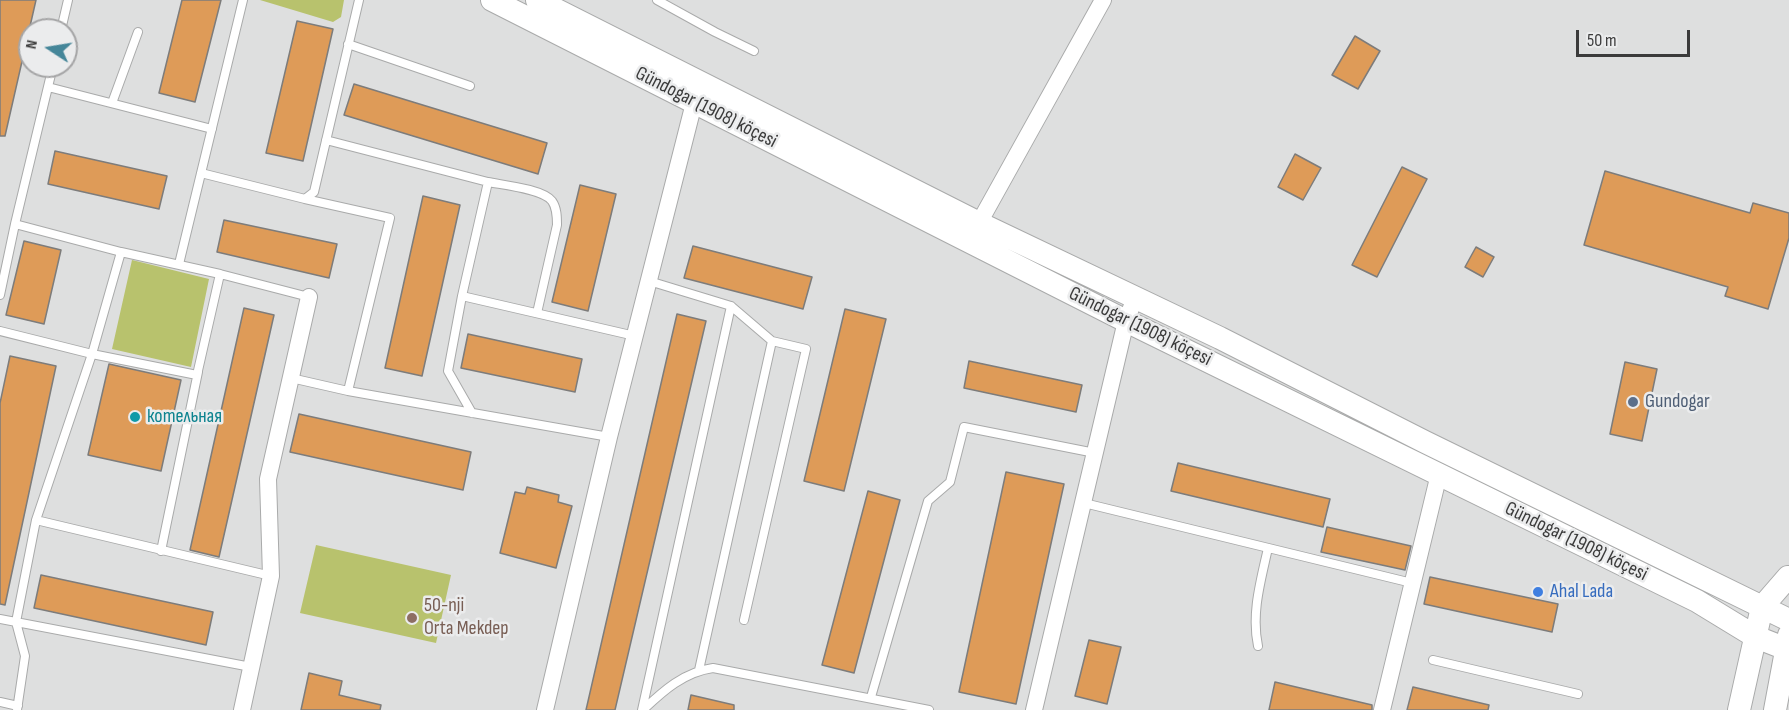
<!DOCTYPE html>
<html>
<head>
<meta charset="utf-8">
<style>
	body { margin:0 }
	#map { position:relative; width:1789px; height:710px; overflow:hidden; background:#dedfdf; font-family:"Sofia Sans Condensed",sans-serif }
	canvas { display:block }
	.north { position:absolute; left:18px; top:18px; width:60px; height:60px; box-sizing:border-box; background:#ebeced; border:2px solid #a5a5a6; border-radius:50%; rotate:282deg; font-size:16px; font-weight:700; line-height:24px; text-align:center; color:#3b3b3b }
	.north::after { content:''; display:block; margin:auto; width:21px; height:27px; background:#458699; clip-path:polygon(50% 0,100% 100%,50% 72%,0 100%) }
	.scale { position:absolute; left:1576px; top:30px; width:114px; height:27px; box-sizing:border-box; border:3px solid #3b3b3b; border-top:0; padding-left:8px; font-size:18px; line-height:21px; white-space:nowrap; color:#3b3b3b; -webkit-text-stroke:4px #ebeced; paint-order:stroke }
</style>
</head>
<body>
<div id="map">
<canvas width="1789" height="710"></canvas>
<div class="north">N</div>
<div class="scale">50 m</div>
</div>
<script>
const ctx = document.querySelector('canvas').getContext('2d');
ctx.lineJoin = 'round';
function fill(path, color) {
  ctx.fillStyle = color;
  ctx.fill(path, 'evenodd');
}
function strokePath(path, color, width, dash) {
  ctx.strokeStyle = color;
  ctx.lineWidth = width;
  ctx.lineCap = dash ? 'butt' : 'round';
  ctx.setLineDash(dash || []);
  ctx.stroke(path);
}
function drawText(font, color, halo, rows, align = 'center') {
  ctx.font = font + ' "Sofia Sans Condensed",sans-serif';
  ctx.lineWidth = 5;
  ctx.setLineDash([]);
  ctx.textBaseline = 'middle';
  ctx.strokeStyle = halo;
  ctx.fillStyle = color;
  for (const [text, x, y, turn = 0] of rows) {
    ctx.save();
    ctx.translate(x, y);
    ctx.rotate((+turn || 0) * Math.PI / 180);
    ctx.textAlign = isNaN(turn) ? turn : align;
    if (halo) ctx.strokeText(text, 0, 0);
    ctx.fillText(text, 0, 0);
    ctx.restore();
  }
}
const green = new Path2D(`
	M260,0H344L341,17L333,22Z
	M132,260L209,279L191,367L112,349Z
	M316,545L451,575L436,643L300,613Z`);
const building = new Path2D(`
	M0,0H36L5,136H0Z
	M182,0H221L195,102L159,93Z
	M297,21L333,29L303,161L266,153Z
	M1355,36L1380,51L1358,89L1332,75Z
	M354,84L547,143L538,174L344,115Z
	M55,151L167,176L159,209L48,184Z
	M1295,154L1321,168L1303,200L1278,187Z
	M1402,167L1427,179L1377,277L1352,265Z
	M1605,171L1750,213L1753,203L1789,213V238L1768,309L1725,296L1728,287L1584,245Z
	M580,185L616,194L588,311L552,302Z
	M423,196L460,205L422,376L385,368Z
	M224,220L337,244L329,278L217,252Z
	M24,241L61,250L44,324L6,315Z
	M693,246L812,277L803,309L684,278Z
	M1476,247L1494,257L1483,277L1465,267Z
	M244,308L274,315L219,557L190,550Z
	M845,309L886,319L844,491L804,481Z
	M677,314L706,321L615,710H586Z
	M468,334L582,359L575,392L461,368Z
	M10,356L56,366L5,605L0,604V403Z
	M969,361L1082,385L1076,412L964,388Z
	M1625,362L1657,369L1642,441L1610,434Z
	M109,364L181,380L161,471L88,455Z
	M299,414L471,452L463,490L290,452Z
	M1178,463L1330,499L1323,527L1171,491Z
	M1006,472L1064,484L1016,704L959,692Z
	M527,487L559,495L558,502L572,506L556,568L500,553L515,492L525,494Z
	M868,491L900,500L854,673L822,665Z
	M1327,527L1411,546L1405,570L1321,552Z
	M41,575L213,612L206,645L34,608Z
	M1430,577L1558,604L1552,632L1424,604Z
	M1089,640L1121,647L1107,704L1075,696Z
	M309,673L342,681L339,695L381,705L380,710H301Z
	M1275,682L1372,705V710H1269Z
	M1413,687L1489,705L1488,710H1407Z
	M691,695L734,705V710H688Z`);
const service = new Path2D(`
	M657,0L715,32L754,51
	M61,30L68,0
	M348,44L470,86
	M48,87L212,129
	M112,103L138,32
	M326,140L488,182L462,296L635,336
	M201,173L305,199L314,192L359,0
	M488,182C503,185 543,189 552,201C557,208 557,217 557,225L537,313
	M15,224L53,66
	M179,264L243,0
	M220,274L309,297
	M649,281L731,306L772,341L806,349L744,620
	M0,295L15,224L121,252L92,354L197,375L220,274L121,252
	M462,296L448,371L472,413
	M0,331L92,354L36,520L16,622L25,656L17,710
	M291,378L348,391L390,218L305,199
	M348,391L609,437
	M1084,503L1412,583
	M36,520L271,576
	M161,551L198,372
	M0,619L251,667
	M1258,646C1251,613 1261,580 1268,548
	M1433,660L1578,694
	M699,670L772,341
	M871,697L928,501L950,482L964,427L1095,453
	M0,702L18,706
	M642,710L731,306
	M643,710C663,691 684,672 713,668L929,710`);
const minor = new Path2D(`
	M979,223L1103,0
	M242,710L271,576L268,479L309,297
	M545,710L609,437L694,103
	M1034,710L1126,321L1135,298
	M1382,710L1439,474`);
const secondary = new Path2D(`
	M492,0L1126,321L1697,601L1756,637L1789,650
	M537,0L979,223L1220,338L1425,442L1789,620
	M1739,710L1762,607L1788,577
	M1775,710L1789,635`);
const markers = [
	[1633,402,6,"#5c6f8a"],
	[135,417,6,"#0f9aa8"],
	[1538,592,6,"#3f7fe0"],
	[412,618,6,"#8d6e63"]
];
const streetNames = [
	["Gündogar (1908) köçesi",706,108,27],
	["Gündogar (1908) köçesi",1140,327,26],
	["Gündogar (1908) köçesi",1576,542,26]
];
const serviceNames = [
	["Gundogar",1645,402]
];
const cultureNames = [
	["котельная",147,417]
];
const shopNames = [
	["Ahal Lada",1550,592]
];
const educationNames = [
	["50-nji",424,606],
	["Orta Mekdep",424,629]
];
fill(green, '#b8c26d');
fill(building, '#de9b58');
strokePath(building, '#7d7c7b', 1.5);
strokePath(service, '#a9aaaa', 10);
strokePath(minor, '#a9aaaa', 18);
strokePath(secondary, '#a9aaaa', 24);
strokePath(service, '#fff', 8);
strokePath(minor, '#fff', 16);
strokePath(secondary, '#fff', 22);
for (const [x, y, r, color] of markers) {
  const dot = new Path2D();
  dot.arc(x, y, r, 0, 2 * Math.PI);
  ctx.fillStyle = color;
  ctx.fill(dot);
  strokePath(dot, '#ebeced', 2);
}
drawText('20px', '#3b3b3b', '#ebeced', streetNames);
drawText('20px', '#4e5e75', '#ebeced', serviceNames, 'left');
drawText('20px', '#0d838f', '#ebeced', cultureNames, 'left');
drawText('20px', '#366cbe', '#ebeced', shopNames, 'left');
drawText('20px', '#785e54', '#ebeced', educationNames, 'left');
</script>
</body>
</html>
